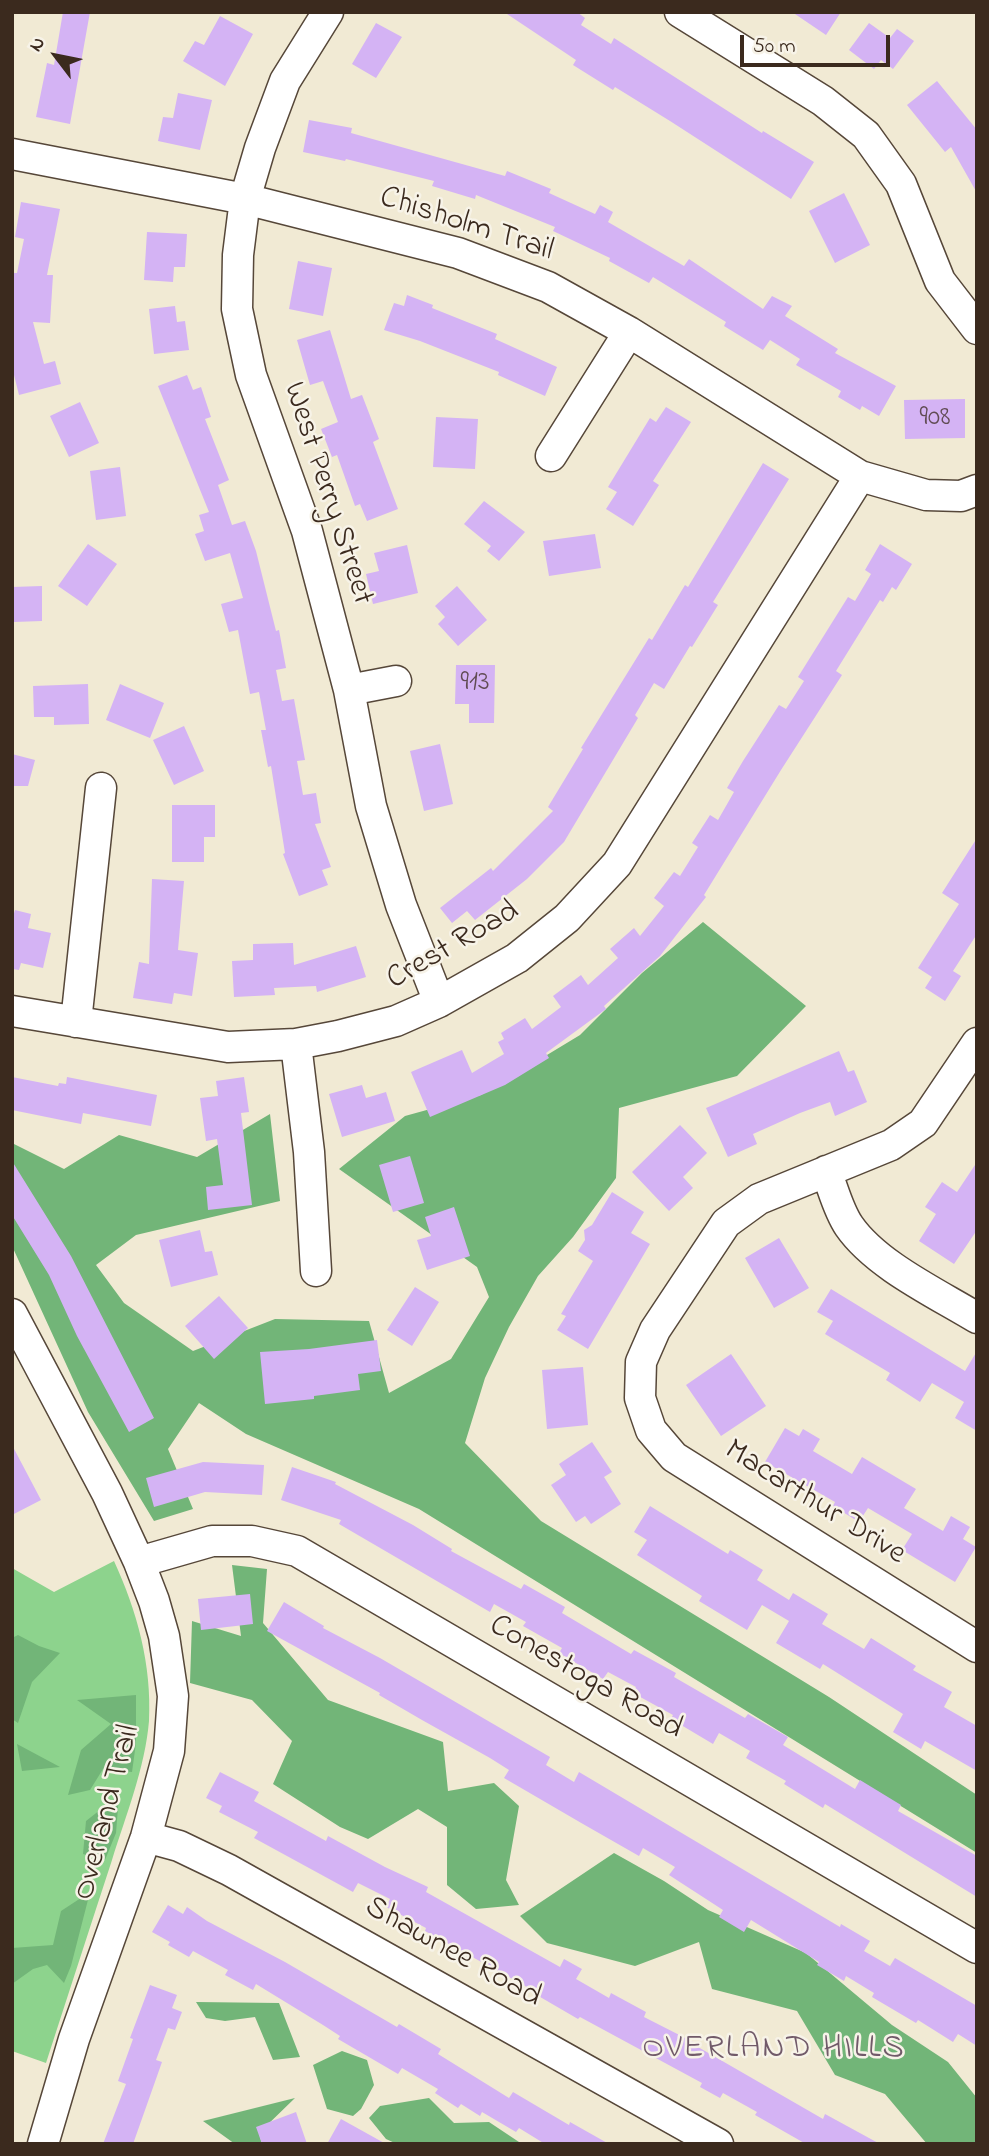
<!DOCTYPE html>
<html>
<head>
<meta charset="utf-8">
<style>
	body { margin:0 }
	#map { position:relative; width:989px; height:2156px; overflow:hidden; background:#f1ead4; font-family:"Indie Flower",sans-serif }
	canvas { display:block }
	.frame { position:absolute; inset:0; border:14px solid #3b2a1e; pointer-events:none }
	.north { position:absolute; left:21px; top:21px; width:70px; height:70px; -webkit-text-stroke:5px #f7f3e8; paint-order:stroke; rotate:302deg; font-size:19px; font-weight:700; line-height:28px; text-align:center; color:#3b2a1e }
	.north::after { content:''; display:block; margin:auto; width:24px; height:32px; background:#3b2a1e; clip-path:polygon(50% 0,100% 100%,50% 72%,0 100%) }
	.scale { position:absolute; left:740px; top:35px; width:150px; height:32px; box-sizing:border-box; border:4px solid #3b2a1e; border-top:0; padding-left:9px; font-size:21px; line-height:24px; white-space:nowrap; color:#3b2a1e; -webkit-text-stroke:5px #f7f3e8; paint-order:stroke }
</style>
</head>
<body>
<div id="map">
<canvas width="989" height="2156"></canvas>
<div class="frame"></div>
<div class="north">N</div>
<div class="scale">50 m</div>
</div>
<script>
const ctx = document.querySelector('canvas').getContext('2d');
ctx.lineJoin = 'round';
function fill(path, color) {
  ctx.fillStyle = color;
  ctx.fill(path, 'evenodd');
}
function strokePath(path, color, width, dash) {
  ctx.strokeStyle = color;
  ctx.lineWidth = width;
  ctx.lineCap = dash ? 'butt' : 'round';
  ctx.setLineDash(dash || []);
  ctx.stroke(path);
}
function drawText(font, color, halo, rows, align = 'center') {
  ctx.font = font + ' "Indie Flower",sans-serif';
  ctx.lineWidth = 5;
  ctx.setLineDash([]);
  ctx.textBaseline = 'middle';
  ctx.strokeStyle = halo;
  ctx.fillStyle = color;
  for (const [text, x, y, turn = 0] of rows) {
    ctx.save();
    ctx.translate(x, y);
    ctx.rotate((+turn || 0) * Math.PI / 180);
    ctx.textAlign = isNaN(turn) ? turn : align;
    if (halo) ctx.strokeText(text, 0, 0);
    ctx.fillText(text, 0, 0);
    ctx.restore();
  }
}
const green = new Path2D(`
	M114,1561C137,1611 152,1665 149,1721C145,1768 126,1815 112,1860C90,1927 68,1995 46,2063L12,2051V1568L54,1592Z`);
const forest = new Path2D(`
	M703,922L806,1006L737,1076L619,1108L616,1178L573,1237L538,1276L509,1327L485,1378L465,1443L541,1521L829,1697L977,1795V1853L419,1509L246,1434L199,1403L168,1449L193,1509L154,1521L88,1412L12,1246V1143L64,1169L119,1135L197,1157L270,1114L280,1201L136,1235L96,1265L124,1303L193,1351L275,1319L369,1321L389,1393L451,1359L489,1297L477,1267L339,1169L405,1116L481,1095L580,1035L642,973Z
	M232,1565L267,1569L263,1623L328,1700L443,1742L448,1791L494,1783L519,1806L506,1880L519,1905L476,1909L447,1885V1827L418,1809L368,1839L340,1827L273,1784L292,1741L252,1700L190,1683L192,1621L241,1636Z
	M18,1635L39,1646L60,1653L32,1682L18,1723L12,1719V1638Z
	M136,1695V1743L132,1772L103,1769L90,1790L68,1795L81,1750L111,1724L77,1700Z
	M17,1744L60,1767L22,1771Z
	M119,1795L116,1833L105,1860L83,1854L86,1821Z
	M614,1853L664,1881L708,1910L806,1953L892,2025L948,2062L977,2098V2144H927L885,2094L835,2075L797,2011L712,1989L699,1942L635,1966L547,1943L520,1916Z
	M90,1892L71,1966L64,1983L47,1965L33,1969L12,1984V1948L53,1945L61,1911Z
	M196,2002L279,2003L300,2057L273,2060L255,2017L225,2021L206,2018Z
	M342,2051L367,2060L374,2085L361,2109L353,2116L327,2109L313,2065Z
	M295,2098L259,2133L262,2144H235L203,2121Z
	M429,2098L454,2123L489,2122L522,2144H397L386,2139L369,2118L380,2106Z`);
const building = new Path2D(`
	M63,12H90L70,124L36,117L47,63L54,65Z
	M504,12H577L585,18L581,25L611,44L614,38L762,133L763,131L814,162L791,199L670,121L615,87L613,90L573,65L576,60Z
	M792,12H841L826,35Z
	M220,16L253,34L225,86L183,61L195,41L204,45Z
	M376,23L402,37L376,78L352,64Z
	M869,23L890,38L897,29L914,41L893,69L881,60L874,69L849,50Z
	M937,81L977,130V193L951,147L945,152L907,105Z
	M178,93L212,100L200,150L158,141L163,117L173,118Z
	M309,120L352,128L351,133L505,176L507,171L551,189L549,193L595,214L600,205L613,212L608,222L684,266L689,259L763,309L772,296L792,306L785,316L838,349L835,353L896,386L879,416L862,406L860,410L838,397L841,391L796,365L800,359L770,340L763,350L724,326L726,322L653,277L649,283L609,261L610,258L553,231L555,227L476,195L475,199L432,186L434,181L346,159L345,161L303,152Z
	M844,193L870,245L835,263L809,211Z
	M21,202L60,209L47,275H53L50,323L33,322L44,364L55,361L61,384L19,395L12,367V273H17L24,239L15,237Z
	M147,232L187,234L185,267H174L173,282L144,280Z
	M298,261L332,268L323,316L289,309Z
	M407,295L433,305L432,308L497,334L495,339L557,367L545,396L498,375L499,372L420,341L384,330L394,303L404,306Z
	M175,306L177,322L185,321L189,350L154,354L149,309Z
	M330,330L351,399L362,395L379,439L373,442L398,509L367,521L360,504L355,506L337,455L332,457L321,429L338,422L323,381L310,385L297,340Z
	M187,375L193,390L201,387L211,417L205,419L229,480L218,485L232,525L245,521L256,551L276,631L279,630L286,668L276,670L282,701L294,699L305,760L297,761L303,795L316,793L321,823L315,824L331,867L322,870L328,885L299,896L283,854L285,853L271,766L268,767L261,730H266L259,692L250,694L238,630L229,632L221,604L243,598L230,553L205,561L195,534L204,531L199,515L209,512L158,386Z
	M965,399V438L905,439L904,400Z
	M80,402L99,443L69,457L50,416Z
	M666,407L691,422L653,481L659,485L633,526L606,509L617,492L608,487L650,418L656,422Z
	M436,417L478,419L475,469L433,467Z
	M763,463L789,479L713,602L718,605L692,647L690,646L664,689L654,683L635,715L638,718L564,842L527,879L475,920L467,911L452,923L440,908L491,868L493,871L553,811L548,807L583,749L581,748L649,638L652,640L685,585L688,587Z
	M120,467L126,516L96,520L90,471Z
	M484,501L525,532L499,561L487,551L491,546L464,524Z
	M595,534L601,568L549,576L543,541Z
	M88,544L117,564L87,606L58,586Z
	M880,544L912,564L896,590L892,587L883,602L880,600L836,671L842,675L781,770L704,895L706,897L660,956L604,1006L606,1009L546,1053L549,1058L505,1085L430,1117L411,1072L462,1050L472,1073L504,1054L498,1042L504,1039L501,1033L525,1018L532,1029L561,1007L553,996L581,975L588,985L618,958L610,949L634,928L640,936L664,906L654,898L674,872L680,876L698,847L692,843L710,815L718,820L734,792L727,788L743,761L779,705L786,709L804,681L798,677L848,597L855,601L871,574L865,570Z
	M407,545L418,593L373,604L366,574L379,571L374,553Z
	M42,586V621L14,622L12,587Z
	M457,586L487,620L458,646L438,624L445,617L435,606Z
	M456,665H495L494,723H469V704H455Z
	M88,684L89,724L54,725V717H34L33,686Z
	M120,684L164,703L150,738L106,720Z
	M184,726L204,771L174,785L153,740Z
	M440,744L453,804L424,811L410,751Z
	M12,754L35,760L28,786H12Z
	M172,805H215V837H204V862H172Z
	M977,838V934L953,971L961,976L945,1001L925,988L932,977L918,968L959,904L942,893Z
	M152,879L184,881L178,950L198,953L192,996L174,993L172,1004L133,998L139,962L149,964Z
	M15,910L31,914L28,928L51,933L43,968L21,963L19,970L12,969V920Z
	M293,943L294,965L356,946L366,977L317,992L316,986L274,988L275,995L234,997L232,961L253,960V944Z
	M839,1051L848,1072L854,1070L867,1102L835,1116L830,1102L800,1113L753,1134L757,1144L728,1157L706,1108Z
	M12,1077L58,1086L59,1083L66,1084L67,1077L157,1095L151,1126L83,1113L81,1124L12,1110Z
	M244,1077L249,1112L241,1113L252,1205L208,1210L206,1187L223,1185L217,1139L206,1141L200,1098L218,1096L216,1081Z
	M362,1085L366,1098L386,1092L395,1121L342,1137L329,1094Z
	M680,1125L707,1153L683,1177L693,1188L669,1211L632,1172Z
	M410,1156L424,1203L393,1212L379,1165Z
	M12,1161L71,1256L154,1418L129,1432L77,1336L49,1275L12,1215Z
	M977,1162V1230L954,1264L919,1241L936,1214L925,1207L942,1182L957,1192Z
	M612,1192L644,1212L631,1233L650,1244L588,1349L557,1330L566,1316L561,1314L593,1261L578,1251L585,1240L584,1230L592,1225Z
	M454,1207L470,1256L427,1270L417,1240L431,1236L425,1217Z
	M200,1230L205,1252L212,1251L218,1275L171,1287L159,1240Z
	M779,1238L809,1288L774,1308L745,1258Z
	M415,1287L439,1302L412,1346L387,1330Z
	M831,1289L965,1371L977,1351V1431L955,1418L964,1402L932,1383L920,1402L886,1380L890,1373L825,1334L833,1321L817,1312Z
	M219,1296L248,1328L214,1359L185,1326Z
	M377,1340L381,1371L358,1374L360,1390L314,1396V1399L265,1404L260,1352L309,1349Z
	M731,1354L766,1406L721,1436L686,1385Z
	M583,1367L588,1425L547,1429L542,1370Z
	M785,1428L799,1436L803,1429L820,1439L813,1451L852,1474L862,1457L916,1489L904,1508L943,1531L951,1516L970,1527L963,1539L976,1547L955,1582L902,1550L912,1534L868,1508L859,1522L833,1506L835,1502L765,1462Z
	M592,1442L612,1472L604,1477L621,1504L591,1524L585,1516L576,1522L551,1485L566,1475L559,1464Z
	M12,1445L41,1500L12,1515Z
	M203,1462L264,1465L262,1495L205,1492L154,1507L146,1478Z
	M292,1467L336,1482L335,1484L413,1525L452,1549L451,1551L521,1589L524,1584L565,1607L562,1613L631,1654L634,1650L676,1673L674,1677L745,1718L748,1714L788,1737L783,1745L855,1789L860,1780L901,1805L898,1811L977,1856V1897L825,1804L823,1808L784,1784L786,1781L746,1758L750,1751L719,1733L713,1744L671,1719L673,1715L633,1693L636,1687L608,1672L603,1679L559,1653L562,1648L523,1626L526,1622L494,1604L490,1612L339,1524L341,1520L281,1500Z
	M650,1506L728,1554L730,1550L763,1570L757,1580L789,1600L793,1593L828,1614L822,1624L864,1649L871,1638L916,1666L913,1670L952,1692L944,1707L977,1726V1771L925,1741L921,1749L893,1732L903,1714L823,1664L820,1669L776,1643L789,1621L762,1605L747,1630L699,1601L702,1596L637,1555L647,1540L634,1532Z
	M250,1594L253,1624L201,1630L198,1599Z
	M284,1602L324,1626L323,1628L380,1658L550,1757L546,1765L574,1782L579,1772L840,1927L841,1924L870,1941L864,1951L890,1966L895,1958L977,2006V2046L958,2034L953,2042L918,2020L916,2023L872,1997L874,1993L846,1976L844,1981L817,1965L819,1962L751,1920L744,1932L719,1917L723,1910L669,1875L675,1867L643,1848L639,1856L583,1824L504,1778L509,1770L490,1758L422,1720L379,1695L380,1693L267,1631Z
	M220,1772L259,1792L254,1801L326,1841L328,1836L385,1867L428,1887L426,1892L560,1967L564,1959L582,1969L576,1979L609,1998L611,1993L646,2012L644,2017L699,2045L698,2047L823,2119L825,2114L880,2144H806L755,2115L757,2112L723,2093L720,2098L700,2087L702,2083L580,2017L578,2019L535,1994L536,1992L425,1931L426,1928L386,1907L390,1899L358,1883L353,1892L254,1838L258,1832L219,1812L222,1806L206,1798Z
	M168,1905L183,1914L187,1907L207,1921L285,1962L397,2027L399,2024L441,2049L438,2054L509,2098L513,2092L569,2125L570,2122L609,2144H545L519,2128L516,2132L482,2112L480,2116L461,2104L458,2108L435,2093L438,2089L402,2068L398,2074L338,2039L340,2036L323,2025L256,1984L253,1990L225,1975L228,1970L193,1951L189,1957L168,1945L170,1942L152,1932Z
	M150,1985L177,1995L172,2008L182,2012L175,2030L168,2028L156,2060L162,2062L133,2144H103L126,2084L118,2081L133,2039L130,2038Z
	M296,2112L307,2144H262L256,2127Z
	M341,2119L386,2144H327Z`);
const minor = new Path2D(`
	M328,12L285,81L260,148L245,199L238,255L237,309L251,375L307,531L349,690L371,806L401,905L439,1002
	M680,12L823,101L866,135L901,184L940,281L977,329
	M12,154L245,199L458,253L548,287L629,332L860,476L926,495L961,496L977,490
	M551,456L629,332
	M349,690L396,681
	M12,1011L228,1047L296,1044L338,1036L396,1021L439,1002L517,958L567,918L617,864L860,476
	M76,1022L101,788
	M977,1043L923,1123L891,1145L759,1199L726,1223L655,1330L641,1362L640,1398L651,1430L674,1457L977,1647
	M296,1044L309,1152L316,1271
	M826,1171C833,1188 838,1210 849,1226C876,1265 936,1293 977,1318
	M12,1314L107,1493L139,1562L154,1601L164,1636L173,1696L169,1751L146,1837L74,2039L43,2144
	M139,1562L212,1541H252L297,1551L977,1948
	M146,1837L179,1846L229,1870L718,2144`);
const numberNames = [
	["908",935,419],
	["913",475,684]
];
const streetNames = [
	["Chisholm Trail",466,226,18],
	["West Perry Street",326,494,72],
	["Crest Road",454,947,-30],
	["Macarthur Drive",814,1504,32],
	["Conestoga Road",585,1679,30],
	["Overland Trail",109,1813,-75],
	["Shawnee Road",452,1954,29]
];
const neighbourhoodNames = [
	["OVERLAND HILLS",774,2051]
];
fill(green, '#8dd38d');
fill(forest, '#72b578');
fill(building, '#d4b3f4');
strokePath(minor, '#564739', 33);
strokePath(minor, '#fff', 30);
drawText('28px', '#614c54', null, numberNames);
drawText('32px', '#3b2a1e', '#f7f3e8', streetNames);
ctx.letterSpacing = '2px';
drawText('33px', '#715a69', '#f7f3e8', neighbourhoodNames);
ctx.letterSpacing = '0px';
</script>
</body>
</html>
